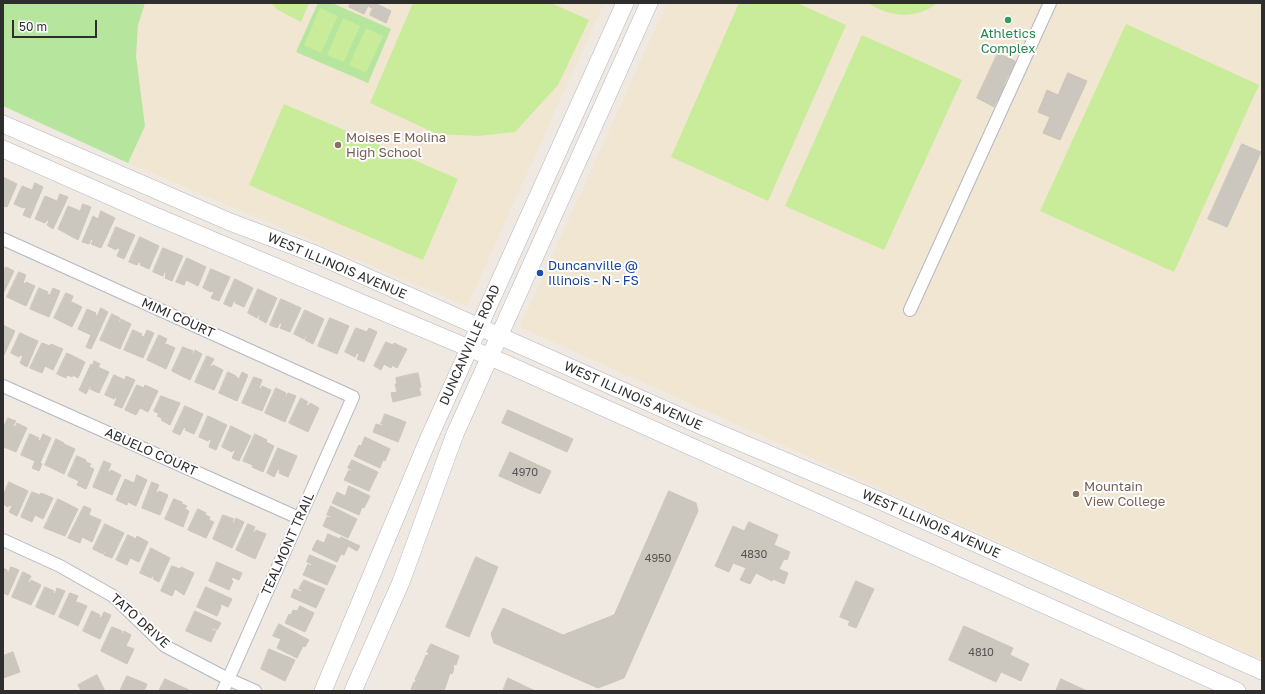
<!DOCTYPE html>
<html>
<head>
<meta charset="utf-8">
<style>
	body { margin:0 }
	#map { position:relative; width:1265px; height:694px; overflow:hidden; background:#efe9e1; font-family:"Golos Text",sans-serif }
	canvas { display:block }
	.frame { position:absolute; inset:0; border:4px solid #2e2e2e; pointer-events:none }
	.scale { position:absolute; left:12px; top:20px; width:85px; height:18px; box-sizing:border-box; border:2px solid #2e2e2e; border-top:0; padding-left:5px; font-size:12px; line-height:14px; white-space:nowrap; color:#2e2e2e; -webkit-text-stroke:3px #fff; paint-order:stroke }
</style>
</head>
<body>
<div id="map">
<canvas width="1265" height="694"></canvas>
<div class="frame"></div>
<div class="scale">50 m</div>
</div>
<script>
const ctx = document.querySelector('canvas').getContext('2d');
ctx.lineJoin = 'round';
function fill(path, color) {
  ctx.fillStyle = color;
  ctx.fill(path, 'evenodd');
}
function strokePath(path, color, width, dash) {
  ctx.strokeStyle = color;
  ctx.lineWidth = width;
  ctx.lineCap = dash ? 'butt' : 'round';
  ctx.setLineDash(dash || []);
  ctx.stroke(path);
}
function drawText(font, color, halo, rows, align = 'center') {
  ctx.font = font + ' "Golos Text",sans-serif';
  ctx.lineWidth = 4;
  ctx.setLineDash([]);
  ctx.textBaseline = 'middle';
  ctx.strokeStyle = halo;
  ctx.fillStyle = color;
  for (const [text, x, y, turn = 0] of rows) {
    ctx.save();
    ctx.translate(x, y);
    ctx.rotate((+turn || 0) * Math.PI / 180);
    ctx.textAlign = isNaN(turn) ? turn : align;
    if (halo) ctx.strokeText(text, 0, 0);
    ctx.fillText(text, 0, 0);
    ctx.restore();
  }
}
const education = new Path2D(`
	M145,3H604L467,306L128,163L145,126L136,56L138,25Z
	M667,3H1262V660L520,327Z`);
const green = new Path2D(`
	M3,3H145L138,25L136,56L145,126L128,163L3,106Z
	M318,3H332L391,29L368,83L296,52Z`);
const pitch = new Path2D(`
	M271,3H309L301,22L278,10Z
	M413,3H551L589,20L558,85L515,132L478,136L437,134L370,103Z
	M739,3H797L846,25L768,201L671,157Z
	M867,3H937C924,14 907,17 890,13C882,11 874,6 867,3Z
	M320,8L338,16L321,53L304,45Z
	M343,18L360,26L344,62L327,55Z
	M1126,24L1259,85L1174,272L1040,211Z
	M366,28L383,36L366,73L349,65Z
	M862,35L962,80L884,250L785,206Z
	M284,104L458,179L423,260L249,185Z`);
const building = new Path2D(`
	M351,3H374L372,8L368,6L364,14L349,7Z
	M375,3L391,11L386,23L370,15Z
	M998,53L1015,61L1014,63L1018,65L1013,76L1009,74L1004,84L1009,86L1001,102L997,100L994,107L977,98Z
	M1068,73L1087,81L1060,140L1043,133L1050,117L1038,112L1047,90L1058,95Z
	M1242,144L1261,152L1227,227L1208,219Z
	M3,177L17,184L7,207L3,206Z
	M35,183L43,187L30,218L23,215L26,208L23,207V208L14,204L22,186L32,190Z
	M60,194L68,197L53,229L47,225L49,221L47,220L45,223L35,219L45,196L57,201Z
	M83,204L91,207L78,240L58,229L68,206L80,211Z
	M101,211L115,218L101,248L91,244L93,240L91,239L89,244L82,242L93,216L98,219Z
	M116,227L135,235L124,259L117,256L120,249L117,248L116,250L108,246Z
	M140,237L159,246L149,269L140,265L141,263L139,262L137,265L129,262Z
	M163,248L183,256L172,281L165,278L166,273L164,272L163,276L153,272Z
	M187,258L206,267L198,286L186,280L184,285L176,282Z
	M6,267L14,271L3,294V273Z
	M211,269L230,277L219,301L211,298L214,292L212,291L211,292L203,288Z
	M19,272L26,275L23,283L25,284L26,282L35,286L26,306L7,297Z
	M235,279L253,288L244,307L235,303L236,301H234L231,307L224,304Z
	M39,288L48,292L47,294L50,295L53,288L60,291L49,317L30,309Z
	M258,289L277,298L266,323L259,319L260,315L259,314L257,318L248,313Z
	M66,293L73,296L70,304H71L72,302L82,307L72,327L54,318Z
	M281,299L301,308L290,332L280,328L282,324L280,323L277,328L270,325Z
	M101,308L108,312L91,349L86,347L91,335L78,329L87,309L96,313L95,315L97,316Z
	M305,310L324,319L313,344L305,340L307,336L306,335L304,339L294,334Z
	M112,314L120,318L118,322L119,323L121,319L131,324L120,349L100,340Z
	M330,318L349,326L337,354L318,346Z
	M3,325L15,331L4,355L3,354Z
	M356,328L367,332L369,328L377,332L364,362L357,359L359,354L357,353L355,357L345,352Z
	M133,330L142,334L141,336L144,337L147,330L154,333L143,358L124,350Z
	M20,333L38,341L27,367L20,363L23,356L20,355L19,357L11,353Z
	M159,335L167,339L164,345L165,346L166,344L175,348L166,369L147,360Z
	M386,342L393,345L394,343L407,349L397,368L392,365L391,368L384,364L381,370L374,366Z
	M42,343L50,346L51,344L63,349L53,370L45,366L42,373L30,368Z
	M183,347L193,351L192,354L193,355L195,350L202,354L190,380L172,371Z
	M67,353L85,362L78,378L73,375L72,377L67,375L66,378L57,374Z
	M207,356L214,359L210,366L212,367L213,365L223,370L214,390L195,382Z
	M94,361L100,364L98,367L109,372L99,393L90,389L92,386H90L86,394L79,390L91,364L93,365Z
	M228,372L236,376V377L239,379L242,372L248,375L237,401L219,393Z
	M418,373L421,387L419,388L421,395L393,402L391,393L397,392L395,384H397L396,378Z
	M114,375L125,380L126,376L135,380L122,408L114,405L117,398L115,397L114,399L105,395Z
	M254,377L262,380L259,388L261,389L262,386L271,390L262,411L242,403Z
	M137,385L144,388L145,385L158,391L148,412L140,408L136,415L125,410Z
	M276,388L286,393L285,396L286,397L288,393L296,396L285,422L265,413Z
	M161,396L180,403L170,425L161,420L162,418L157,416L159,414L154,411Z
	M301,398L308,402L306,405L308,406L310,403L319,408L308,432L289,423Z
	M185,406L203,414L194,434L185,430L186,428L184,427L180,435L173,432Z
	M508,410L573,439L567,452L502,423Z
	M385,414L406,422L398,442L373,432L376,424L383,426V424H381Z
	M208,416L227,425L216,450L209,447L211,440L209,439L208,441L199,437Z
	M8,418L16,421L13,426L15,427L17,423L27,428L16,452L4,447L3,451V429Z
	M231,426L251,436L239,461L232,458L235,451L233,450L232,452L222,447Z
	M30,434L39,438L38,440L40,441L43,434L51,438L40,463L42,464L39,471L32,468L35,461L21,455Z
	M255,434L267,440L266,442L274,446L263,472L252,467L253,465L243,461Z
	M365,437L390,449L385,461L383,460L380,468L354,456L359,445L361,446Z
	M56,439L64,443L62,447L63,448L64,444L75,449L64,474L45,465Z
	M278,448L297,456L288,477L279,473L280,471L278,469L274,477L267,473Z
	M510,452L551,471L540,494L499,476Z
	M77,456L86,460V462L91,464L89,467L94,469L86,489L77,485L79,481L68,476Z
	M352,460L378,472L369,491L344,480L349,470L352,471L353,470L348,468Z
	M104,461L111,464L108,471L110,472L111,470L121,475L112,495L93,487Z
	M137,475L147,480L136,506L128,502L127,505L116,500L125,479L134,483Z
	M9,482L28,491L17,516L9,512L12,506L9,505L8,507L3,504V496Z
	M152,482L159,485L156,492L158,493L159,491L168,495L160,515L142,508Z
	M349,486L370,496L364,508L362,507L359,515L332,503L337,492L345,496Z
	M669,491L696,503L698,511L624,678L598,688L494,643L491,634L503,608L563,635L614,615Z
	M32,492L40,495L41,493L53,498L43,519L35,515L32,522L21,517Z
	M58,499L78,509L65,536L44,528Z
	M174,499L182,502V504L187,506L185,509L189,511L183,527L165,519Z
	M84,506L91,509L89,515L101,520L92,542L82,537L80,543L68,538Z
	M331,506L357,519L348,538L323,526L327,517L331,518L332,517L327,515Z
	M198,509L206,513L205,515L210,517L209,520L214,522L206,538L188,530Z
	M223,515L234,519L232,522L234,523L236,518L244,522L232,548L213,539Z
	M749,522L778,535L774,545L790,552L787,560L784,559L779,569L788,573L784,584L773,579L772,581L756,573L750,584L740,580L746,568L733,563L729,572L715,566L733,526L744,531Z
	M105,524L124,533L112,558L104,555L106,551L105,550L103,554L93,549Z
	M248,524L255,527L253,532L254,533L256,530L266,534L255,559L236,550Z
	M328,534L340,539L341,537L360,546L357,551L348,546L344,555L341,554L337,562L312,550L317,540L324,543Z
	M128,535L136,539L137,536L148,542L139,562L130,558L127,565L116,560Z
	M151,548L170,558L159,582L153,579L154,577L152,576L151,578L140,573Z
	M310,555L336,566L327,585L303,575L308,564L311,566L312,564L307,562Z
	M476,557L498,567L469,637L446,627Z
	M217,562L242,573L239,580L232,577L231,580L233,581L229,590L209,581Z
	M172,566L180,569L181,567L194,573L184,595L175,589L172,596L161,591Z
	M11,567L19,570L8,595L3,593V568L7,570V572L8,573Z
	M23,572L31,576L28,582L30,583L31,580L41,585L31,605L12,597Z
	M304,580L325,589L316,608L291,597L294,589L301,592L302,590L299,589Z
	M856,581L874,589L856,628L848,625L850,621L840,617Z
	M45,587L54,591L53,593L55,594L57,588L65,591L54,615L36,607Z
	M206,587L232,599L228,607L221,604L220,606L221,607L217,616L197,607Z
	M70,593L78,596L75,603H76L77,602L87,606L78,626L59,617Z
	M300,606L314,613L305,632L285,623L289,614L291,615L293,610L297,611Z
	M92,611L100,615L99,617L101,618L104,612L111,615L100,639L83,631Z
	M195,611L221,623L217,630L213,628L212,630L216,631L211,642L186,631Z
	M279,624L309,640L305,647L303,646L297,658L277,648L281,639L273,636Z
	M964,626L1013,648L1010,655L1029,664L1021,681L1001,672L996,682L949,660Z
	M112,627L122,631L121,634L122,635L124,631L131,635L126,646L134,649L127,664L101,651Z
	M431,644L459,656L456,665L454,664L453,668H454L452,674L450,673L444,691H412V689H411L414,682L415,683L416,680L415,679L422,665L426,655L427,656L429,653L427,652Z
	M269,649L295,660L285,681L261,669Z
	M13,652L20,672L3,678V656Z
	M97,675L105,691H81L78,685Z
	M127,676L147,684L144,691H120Z
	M508,678L535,691H503Z
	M165,679L189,690V691H159Z
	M1061,679L1087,691H1056Z`);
const street = new Path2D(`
	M3,239L353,397L223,691
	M910,310L1050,3
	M3,386L299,518
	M3,540L60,566L113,596L165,646L228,679L255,691`);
const secondary = new Path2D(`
	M3,124L230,222L315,254L704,427L883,502L1262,671
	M3,149L155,216L502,362L1237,691
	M323,691L428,440L625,3
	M353,691L401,582L455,434L649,3`);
const markers = [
	[1008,20,4,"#2e9e5b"],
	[338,145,4,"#8d6e63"],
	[540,273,4,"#1a4fb4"],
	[1076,494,4,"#8d6e63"]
];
const numberNames = [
	["4970",525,473],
	["4830",754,555],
	["4950",658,559],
	["4810",981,653]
];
const leisureNames = [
	["Athletics",1008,34],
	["Complex",1008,49]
];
const educationNames = [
	["Moises E Molina",346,138],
	["High School",346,153],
	["Mountain",1084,487],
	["View College",1084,502]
];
const streetNames = [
	["WEST ILLINOIS AVENUE",337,266,23],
	["MIMI COURT",178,318,24],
	["DUNCANVILLE ROAD",470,345,-66],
	["WEST ILLINOIS AVENUE",633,396,24],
	["ABUELO COURT",151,452,24],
	["WEST ILLINOIS AVENUE",931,524,24],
	["TEALMONT TRAIL",288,544,-66],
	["TATO DRIVE",140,621,42]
];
const transitNames = [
	["Duncanville @",548,266],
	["Illinois - N - FS",548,281]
];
fill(education, '#f0e6d1');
fill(green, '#b6e59e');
fill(pitch, '#c9ec9a');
fill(building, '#cbc7bf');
strokePath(building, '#cbc5ba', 1);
strokePath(street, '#b4b7c1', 14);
strokePath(secondary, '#b4b7c1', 18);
strokePath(street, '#fff', 12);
strokePath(secondary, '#fff', 17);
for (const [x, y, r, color] of markers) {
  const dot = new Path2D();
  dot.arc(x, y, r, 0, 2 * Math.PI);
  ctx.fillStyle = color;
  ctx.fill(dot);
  strokePath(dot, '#fff', 1.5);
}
drawText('11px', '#555452', null, numberNames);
drawText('13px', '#27864d', '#fff', leisureNames);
drawText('13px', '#785e54', '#fff', educationNames, 'left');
drawText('13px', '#2e2e2e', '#fff', streetNames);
drawText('13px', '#164399', '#fff', transitNames, 'left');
</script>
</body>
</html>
